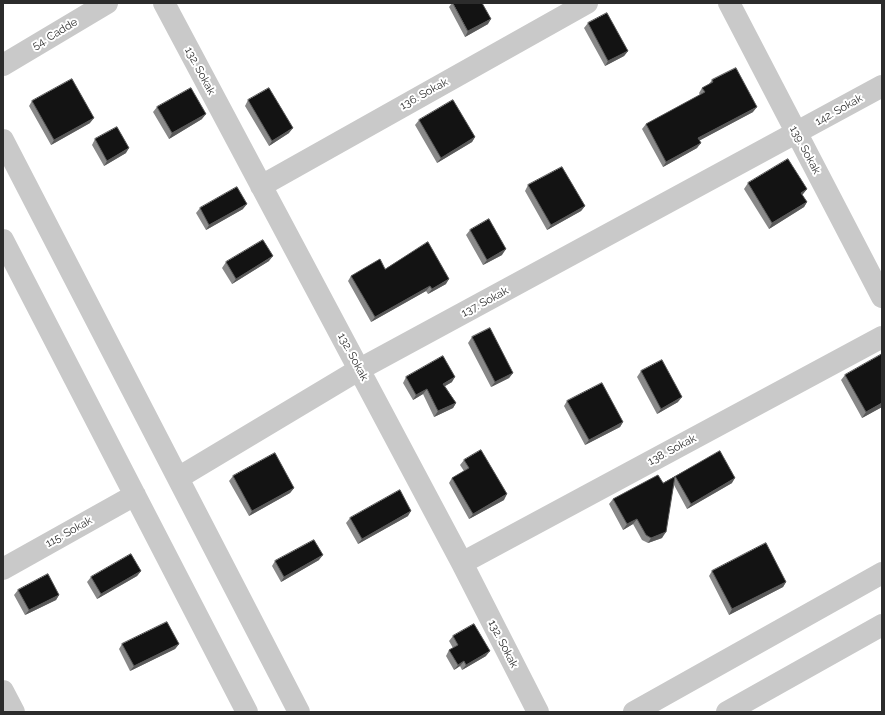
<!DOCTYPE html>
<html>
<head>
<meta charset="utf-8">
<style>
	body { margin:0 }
	#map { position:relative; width:885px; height:715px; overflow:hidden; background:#fff; font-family:Raleway,sans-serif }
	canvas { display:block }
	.frame { position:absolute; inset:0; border:4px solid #2c2c2c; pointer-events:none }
</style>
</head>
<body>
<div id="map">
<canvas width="885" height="715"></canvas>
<div class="frame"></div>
</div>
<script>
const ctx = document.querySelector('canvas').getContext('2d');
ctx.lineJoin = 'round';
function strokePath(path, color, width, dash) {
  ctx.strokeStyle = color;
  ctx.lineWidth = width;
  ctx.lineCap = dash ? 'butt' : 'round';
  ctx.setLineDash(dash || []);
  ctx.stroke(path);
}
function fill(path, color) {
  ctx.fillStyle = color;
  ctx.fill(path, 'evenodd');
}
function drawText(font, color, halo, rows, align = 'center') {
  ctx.font = font + ' Raleway,sans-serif';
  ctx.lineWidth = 4;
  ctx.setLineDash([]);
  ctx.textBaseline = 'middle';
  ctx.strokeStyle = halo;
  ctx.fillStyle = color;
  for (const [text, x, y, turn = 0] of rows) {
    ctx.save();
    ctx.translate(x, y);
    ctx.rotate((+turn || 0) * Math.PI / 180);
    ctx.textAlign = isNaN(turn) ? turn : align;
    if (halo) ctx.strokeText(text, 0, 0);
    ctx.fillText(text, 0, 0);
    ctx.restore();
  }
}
const minor = new Path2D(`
	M164,3L462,563L538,712
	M729,3L882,297
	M3,65L107,3
	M3,140L299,712
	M261,186L587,3
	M3,240L247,712
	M178,478L360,369L882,86
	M462,563L882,337
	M3,569L135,495
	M3,691L14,712
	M634,712L882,573
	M727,712L882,625`);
const wall = new Path2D(`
	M452,3H482L488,24L465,37L449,7Z
	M588,23L628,51L624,56L605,66L584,28Z
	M712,80L753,112L700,140L697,148L663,167L642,129L646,124L700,95L699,93L702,88L709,84Z
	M248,100L289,133L269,146L245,106Z
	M32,101L90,123L51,145L29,106Z
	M157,107L202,119L169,139L153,112Z
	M419,120L475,137L472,142L437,163L415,125Z
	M95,139L126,153L104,166L92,145Z
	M748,183L807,189L802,195L807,202L804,207L769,229L744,189Z
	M528,185L585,206L581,211L547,230L525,191Z
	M200,208L243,209L206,230L196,213Z
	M470,230L502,255L483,265L466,235Z
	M269,261L232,284L222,268L226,262Z
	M385,269L446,284L428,294L426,291L371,322L348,281L351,276Z
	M472,337L513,373L509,378L491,387L468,343Z
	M641,371L678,402L657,414L637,377Z
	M845,375L882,407L862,418L841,380Z
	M406,377L452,382L445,386L456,403L453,408L434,417L423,394L413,400L403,383Z
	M567,401L623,422L620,427L585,445L564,406Z
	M720,451L732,483L687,509L674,485L662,538L648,543L642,540L633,524L623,530L609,504L613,499L663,483Z
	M464,460L504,500L469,519L449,483L452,478L464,471L460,465Z
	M233,476L294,488L290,493L249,516L229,481Z
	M408,516L358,544L346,523L350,518Z
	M319,560L281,582L272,566L275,561Z
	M141,571L137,576L97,599L87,582L91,577Z
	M712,571L786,582L783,587L729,615L709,576Z
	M18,590L59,595L56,600L25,615L14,595Z
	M453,636L486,656L462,670L460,666L454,670L446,656L449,650L453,648L449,641Z
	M122,644H179L175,649L130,671L119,649Z`);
const shadedWall = new Path2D(`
	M491,19L488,24L465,37L468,31Z
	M628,51L624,56L605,66L608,61Z
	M757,107L753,112L695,143L698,138Z
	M206,114L202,119L169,139L172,133Z
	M94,118L90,123L51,145L54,140Z
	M293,128L289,133L269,146L272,141Z
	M475,137L472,142L437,163L441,158Z
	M701,143L697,148L663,167L666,162Z
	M129,148L126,153L104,166L107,161Z
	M807,189L803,194L798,198L801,193Z
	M807,202L804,207L769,229L772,223Z
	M247,204L243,209L206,230L209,225Z
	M585,206L581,211L547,230L551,225Z
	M506,249L502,255L483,265L487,260Z
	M273,256L269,261L232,284L236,279Z
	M449,279L446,284L428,294L432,289Z
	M430,286L426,291L371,322L375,317Z
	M513,373L509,378L491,387L495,382Z
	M455,377L452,382L440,389L443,384Z
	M427,389L423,394L413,400L416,395Z
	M682,397L678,402L657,414L661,409Z
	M456,403L453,408L434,417L438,411Z
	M882,403V407L862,418L866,412Z
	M623,422L620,427L585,445L589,440Z
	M735,478L732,483L687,509L691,504Z
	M294,488L290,493L249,516L252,511Z
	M507,494L504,500L469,519L473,514Z
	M411,511L408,516L358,544L362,539Z
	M637,519L633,524L623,530L627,524Z
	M666,532L662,538L648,543L651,538Z
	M323,555L319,560L281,582L284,577Z
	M141,571L137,576L97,599L101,594Z
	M786,582L783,587L729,615L732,609Z
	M59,595L56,600L25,615L29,610Z
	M179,644L175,649L130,671L134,666Z
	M490,651L486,656L462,670L466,665Z
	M464,661L460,666L454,670L458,665Z`);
const building = new Path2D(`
	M453,3H482L491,19L468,31Z
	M607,13L628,51L608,61L588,23Z
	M736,68L757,107L698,138L701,143L666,162L646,124L705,92L702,88L713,82L712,80Z
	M72,79L94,118L54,140L32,101Z
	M191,88L206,114L172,133L157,107Z
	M269,88L293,128L272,141L248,100Z
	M453,100L475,137L441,158L419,120Z
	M117,127L129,148L107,161L95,139Z
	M788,159L807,189L801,193L807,202L772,223L748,183Z
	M562,167L585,206L551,225L528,185Z
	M237,187L247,204L209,225L200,208Z
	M489,219L506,249L487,260L470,230Z
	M263,240L273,256L236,279L226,262Z
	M428,242L449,279L432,289L430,286L375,317L351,276L380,259L385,269Z
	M490,328L513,373L495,382L472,337Z
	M882,354V403L866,412L845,375Z
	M443,356L455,377L443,384L456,403L438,411L427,389L416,395L406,377Z
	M662,360L682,397L661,409L641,371Z
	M602,383L623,422L589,440L567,401Z
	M481,450L507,494L473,514L452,478L469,468L464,460Z
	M720,451L735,478L691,504L675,476L666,532L651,538L646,535L637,519L627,524L613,499L658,475L663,483Z
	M275,453L294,488L252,511L233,476Z
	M400,490L411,511L362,539L350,518Z
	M314,540L323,555L284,577L275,561Z
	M766,543L786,582L732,609L712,571Z
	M131,554L141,571L101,594L91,577Z
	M48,574L59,595L29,610L18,590Z
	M167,622L179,644L134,666L122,644Z
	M474,624L490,651L466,665L464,661L458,665L449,650L458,645L453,636Z`);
const streetNames = [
	["54. Cadde",55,34,-31],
	["132. Sokak",200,71,62],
	["136. Sokak",424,94,-29],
	["142. Sokak",839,110,-29],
	["139. Sokak",805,150,62],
	["137. Sokak",485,302,-28],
	["132. Sokak",353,357,62],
	["138. Sokak",672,450,-28],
	["115. Sokak",69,532,-29],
	["132. Sokak",503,644,63]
];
strokePath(minor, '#c9c9c9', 22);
fill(wall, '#898989');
fill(shadedWall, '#5a5a5a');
fill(building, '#131313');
strokePath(building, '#5a5a5a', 1);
drawText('11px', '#2c2c2c', '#fff', streetNames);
</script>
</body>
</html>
